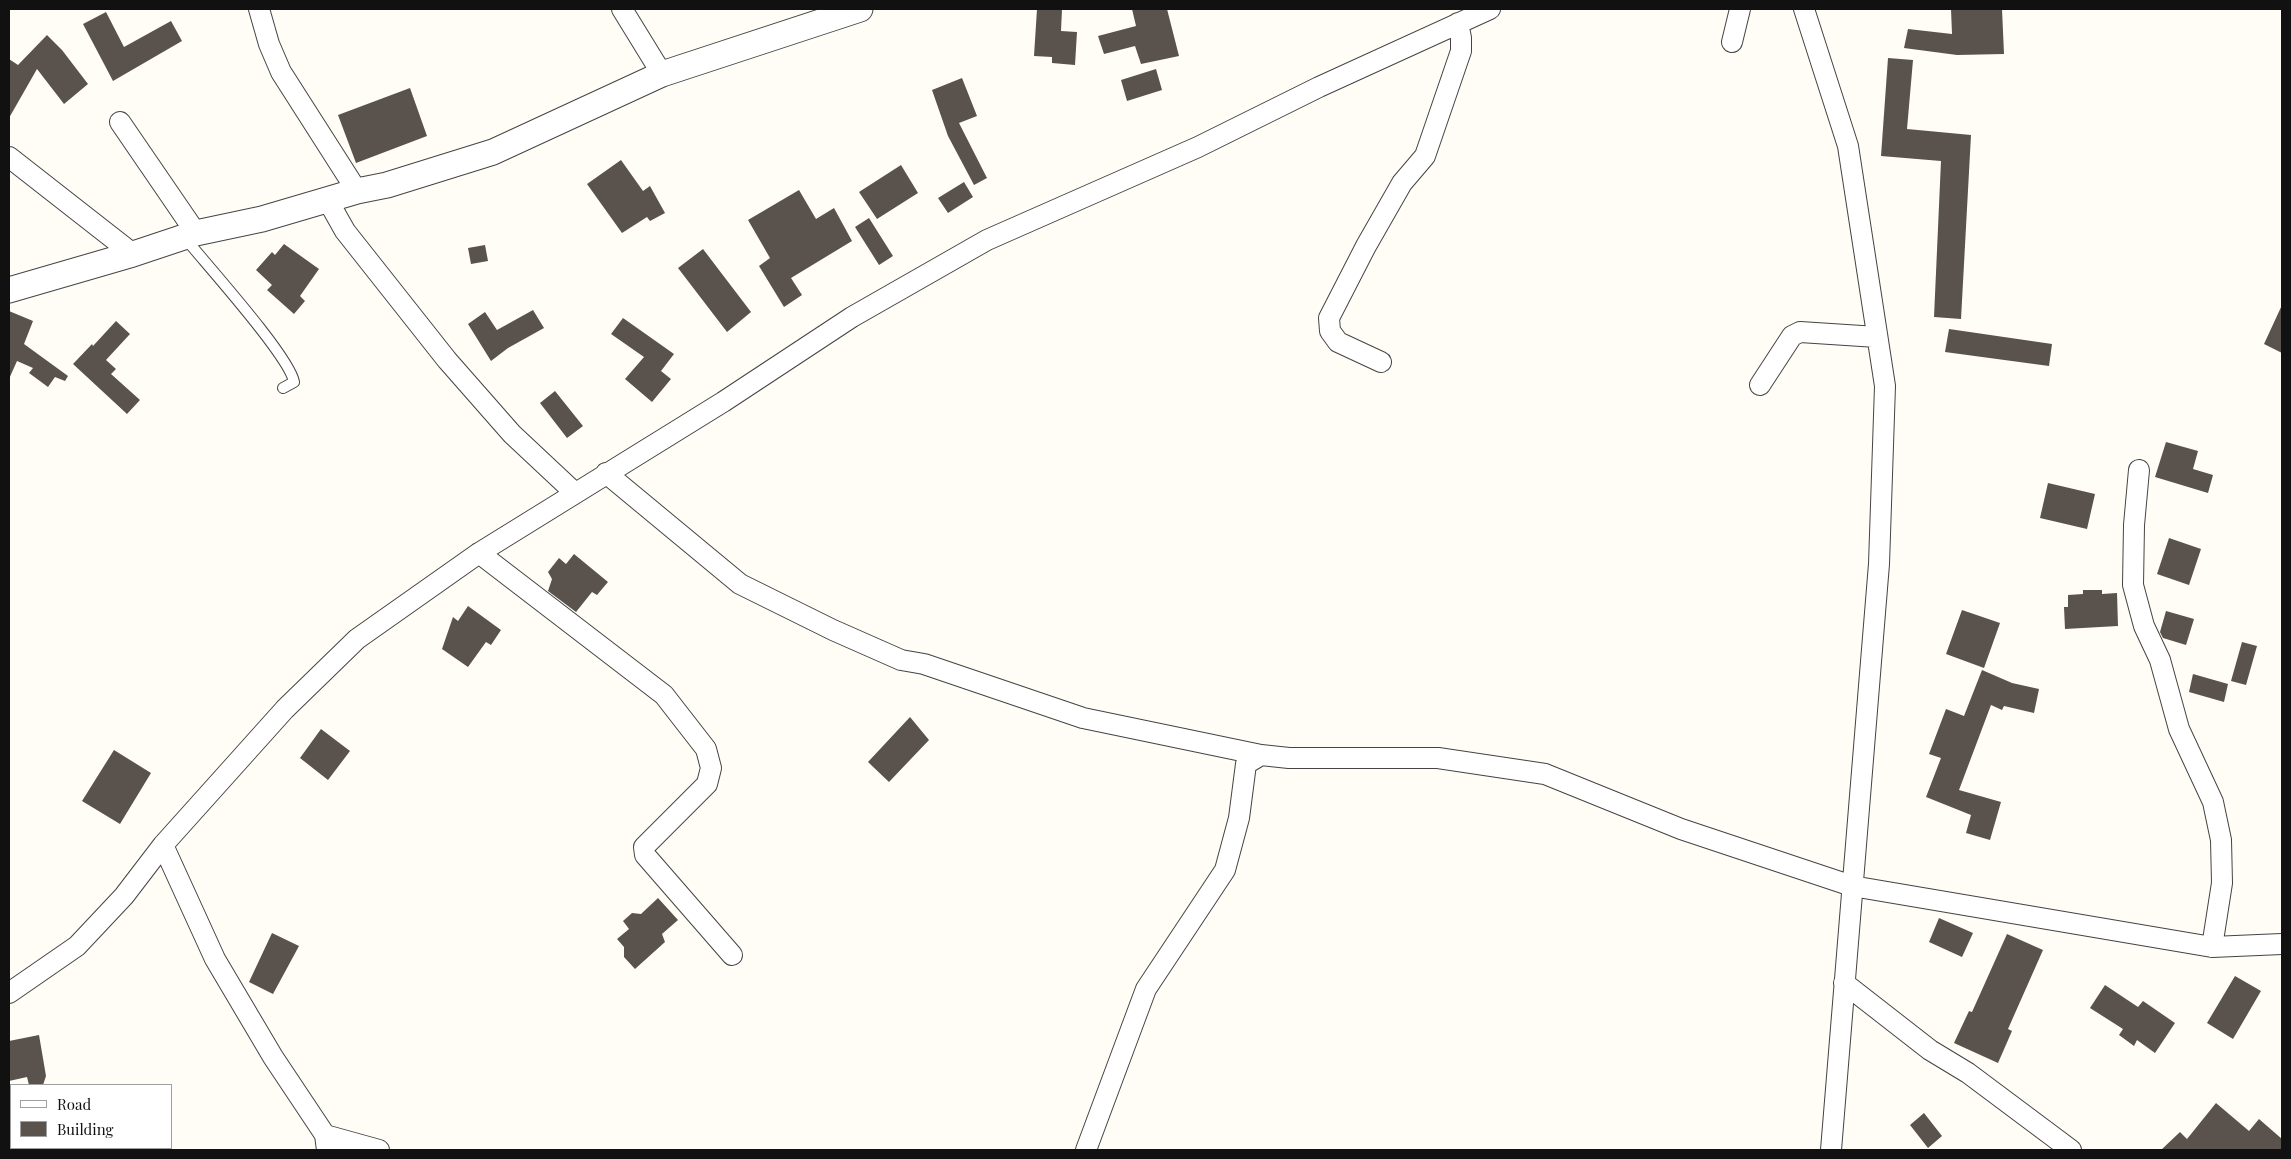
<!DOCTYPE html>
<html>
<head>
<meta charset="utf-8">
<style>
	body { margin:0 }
	#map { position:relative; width:2291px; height:1159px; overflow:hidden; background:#fffdf5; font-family:"Playfair Display",serif }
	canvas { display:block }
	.frame { position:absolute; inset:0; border:10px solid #111; pointer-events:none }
	.legend { position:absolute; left:10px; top:1084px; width:162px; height:65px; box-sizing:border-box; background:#fff; border:1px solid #a0a0a0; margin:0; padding:6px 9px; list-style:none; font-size:15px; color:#111 }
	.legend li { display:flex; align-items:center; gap:10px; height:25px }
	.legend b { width:25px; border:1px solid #a0a0a0 }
</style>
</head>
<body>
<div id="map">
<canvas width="2291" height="1159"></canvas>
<div class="frame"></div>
<ul class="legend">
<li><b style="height:6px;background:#fff"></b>Road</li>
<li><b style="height:14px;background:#5a524d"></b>Building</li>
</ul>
</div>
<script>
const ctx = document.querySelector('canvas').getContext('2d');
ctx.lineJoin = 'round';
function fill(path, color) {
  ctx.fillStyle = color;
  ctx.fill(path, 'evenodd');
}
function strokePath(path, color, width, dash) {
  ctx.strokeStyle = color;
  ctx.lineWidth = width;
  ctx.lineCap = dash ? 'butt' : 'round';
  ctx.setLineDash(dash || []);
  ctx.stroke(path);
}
const building = new Path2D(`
	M1037,9H1062L1061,31L1077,32L1075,65L1052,63V57L1034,56Z
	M1132,9H1167L1179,56L1141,64L1135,46L1104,54L1098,36L1136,26Z
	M1951,9H2002L2004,54L1957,55L1904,48L1908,29L1952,34Z
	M106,12L124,47L171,21L182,41L113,81L83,24Z
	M47,35L62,50L88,84L64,104L37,69L9,118V59L18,65Z
	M1888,58L1913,60L1907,129L1971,135L1961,319L1934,317L1941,161L1881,156Z
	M1156,69L1162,90L1127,101L1121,80Z
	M962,78L977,116L959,123L987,178L974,185L948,136L932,90Z
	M410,88L427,136L356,163L338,115Z
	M621,160L643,191L650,186L665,213L650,221L647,217L622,233L587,184Z
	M901,165L918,193L877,219L859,192Z
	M964,182L973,197L948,213L938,198Z
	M799,190L816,219L834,208L852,241L791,278L802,295L784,307L759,266L770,258L748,220Z
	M869,218L893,256L879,265L855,227Z
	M284,244L319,269L300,296L305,301L294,314L267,290L272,285L256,270L272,252L275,255Z
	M485,245L488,261L471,264L468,248Z
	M703,249L751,312L727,332L678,268Z
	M2282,305V353L2264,344Z
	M533,310L544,328L508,348L491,361L468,324L485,312L497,330Z
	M9,311L33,321L24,344L68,376L65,381L55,377L48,387L29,373L33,368L17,361L9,379Z
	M623,318L674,354L661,371L671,379L652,402L625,379L644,357L611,334Z
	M116,321L130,334L106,360L116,369L111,374L140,400L127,414L73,364L92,344L93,346Z
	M1949,329L2052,344L2049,366L1945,352Z
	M555,391L583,426L567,438L540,403Z
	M2166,442L2198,451L2193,469L2213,475L2208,493L2155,477Z
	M2048,483L2095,494L2087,529L2040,518Z
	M2169,538L2201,549L2189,585L2157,574Z
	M574,554L608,582L597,595L592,592L576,612L548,591L552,579L548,572L559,558L566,564Z
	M2083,590H2102V594L2117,593L2118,626L2065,629L2064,607H2068V595L2083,594Z
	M468,606L501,630L491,645L486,642L468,667L442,649L453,617L458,621Z
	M1962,610L2000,623L1984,668L1946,654Z
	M2166,611L2194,619L2186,645L2163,638L2160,632Z
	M2242,642L2257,646L2246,685L2231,681Z
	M1982,670L2012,683L2039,689L2034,713L2004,706L2002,710L1991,705L1959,790L2001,802L1990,840L1966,833L1971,815L1926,797L1941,758L1929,754L1946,709L1964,716Z
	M2193,674L2228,684L2224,702L2189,692Z
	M910,717L929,740L889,782L868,762Z
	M321,729L350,751L328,780L300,758Z
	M114,750L151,773L120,824L82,801Z
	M658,898L678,920L662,934L665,942L635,969L624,957V947L617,939L629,929L623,921L632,913L641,914Z
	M1939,918L1973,933L1962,957L1929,942Z
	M272,933L299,946L273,994L249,982Z
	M2007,934L2043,950L2008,1029L2012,1031L1998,1063L1954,1043L1969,1011L1972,1012Z
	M2235,976L2261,991L2233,1039L2207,1023Z
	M2105,985L2138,1007L2143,1001L2175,1023L2155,1053L2137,1040L2134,1046L2119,1035L2123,1029L2090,1008Z
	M39,1035L46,1076L43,1085H29L27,1077L9,1081V1041Z
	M2216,1103L2249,1131L2259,1119L2282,1139V1150H2161L2180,1132L2187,1139Z
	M1924,1113L1942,1136L1928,1148L1910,1125Z`);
const service = new Path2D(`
	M185,238C206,264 290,357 294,382L283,388`);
const minor = new Path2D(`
	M259,9L269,44L281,72L357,191
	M622,9L662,74
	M1804,9L1848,146L1885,386L1879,564L1831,1150
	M1732,42L1740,9
	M120,122L196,233
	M9,157L133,254
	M327,199L345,231L447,360L512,434L575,493
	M1381,362L1338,342L1330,331L1329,318L1366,246L1402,183L1425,156L1461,51V38L1458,23
	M1760,385L1792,336L1800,332L1877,337
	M2139,470L2134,525L2133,585L2144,626L2160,660L2179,729L2213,802L2221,840L2222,883L2212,947
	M606,473L740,584L833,630L901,660L924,664L1083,718L1261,755
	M479,553L664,695L706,749L711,768L707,784L644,847L645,855L732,955
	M163,845L215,959L273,1057L325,1135L327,1150
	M1844,983L1930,1050L1968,1073L2071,1150
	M9,993L77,946L124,896L163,845L285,709L357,639L479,553L723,402L852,317L987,240L1198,147L1319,87L1490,9
	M9,1099L11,1119
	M325,1135L379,1150
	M15,1148V1150
	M1086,1150L1146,989L1225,870L1239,818L1246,764L1261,755L1289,758H1438L1545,774L1681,829L1852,886L2212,947L2282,944`);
const tertiary = new Path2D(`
	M9,290L133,254L196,233L262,219L357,191L387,185L493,152L662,74L860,9`);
fill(building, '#5a524d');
strokePath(service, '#444', 12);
strokePath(minor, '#444', 22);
strokePath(tertiary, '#444', 27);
strokePath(service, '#fff', 10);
strokePath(minor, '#fff', 20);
strokePath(tertiary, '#fff', 25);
</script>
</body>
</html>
